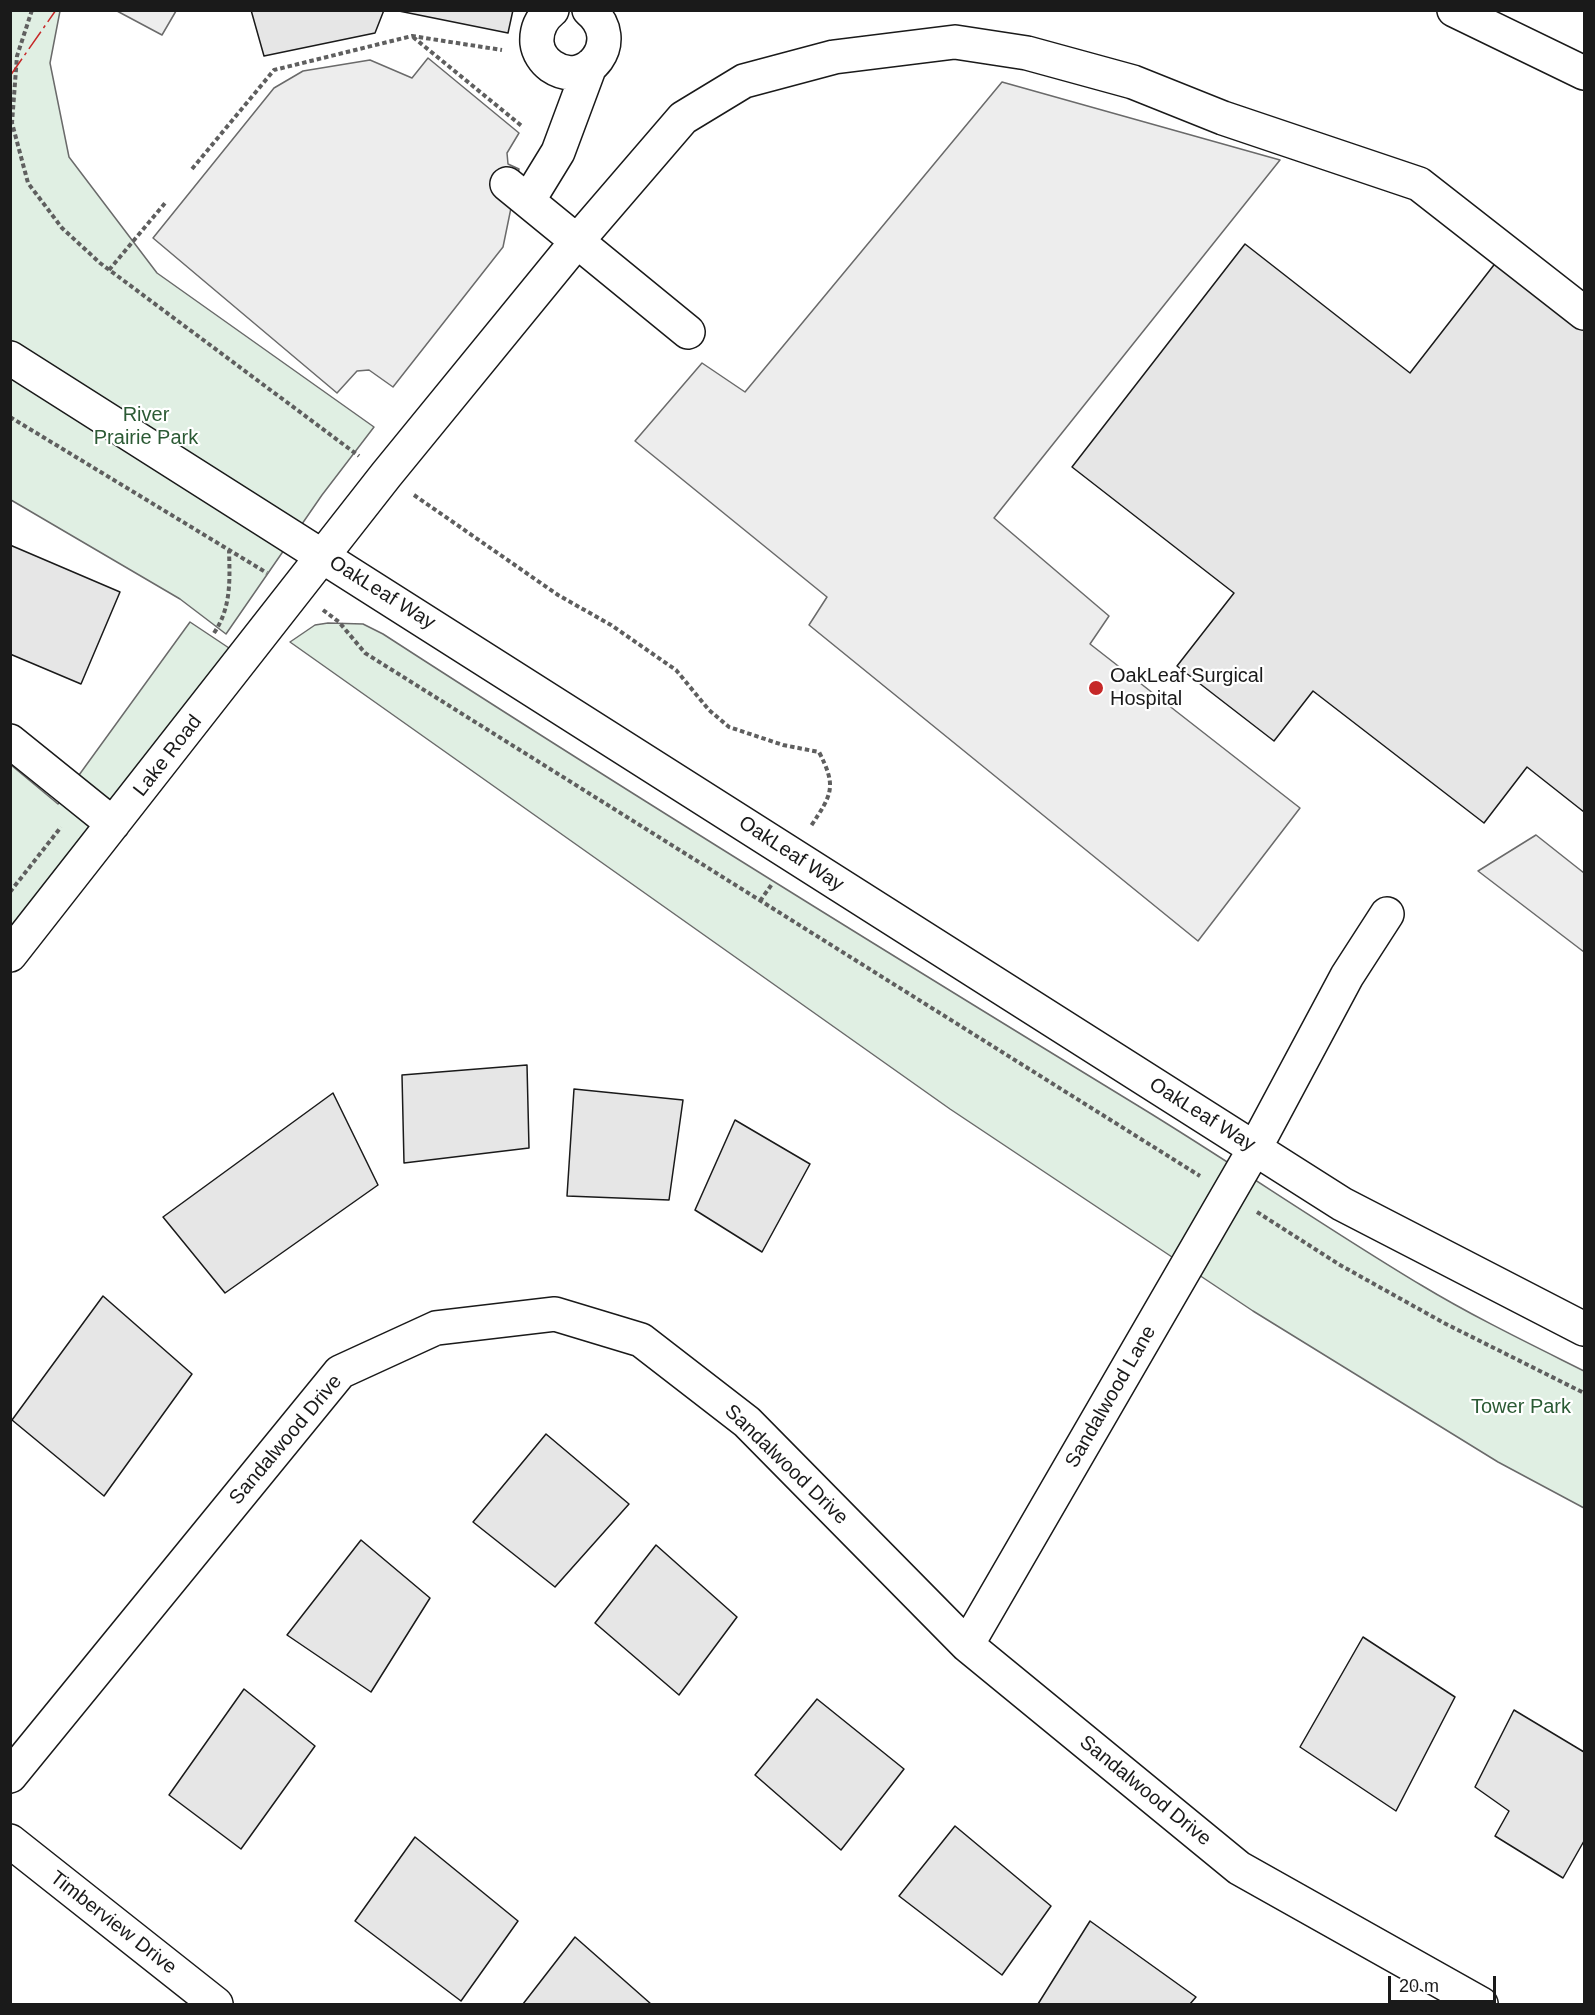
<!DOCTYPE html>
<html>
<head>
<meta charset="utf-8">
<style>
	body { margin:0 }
	#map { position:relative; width:1595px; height:2015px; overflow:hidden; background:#fff; font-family:Arial,sans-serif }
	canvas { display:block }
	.frame { position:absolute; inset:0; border:12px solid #1a1a1a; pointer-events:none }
	.scale { position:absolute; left:1388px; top:1976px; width:108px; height:27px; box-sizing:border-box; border:3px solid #1a1a1a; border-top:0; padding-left:8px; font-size:18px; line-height:21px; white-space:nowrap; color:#1a1a1a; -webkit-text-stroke:4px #fff; paint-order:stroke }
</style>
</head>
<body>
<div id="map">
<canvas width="1595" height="2015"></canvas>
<div class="frame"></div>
<div class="scale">20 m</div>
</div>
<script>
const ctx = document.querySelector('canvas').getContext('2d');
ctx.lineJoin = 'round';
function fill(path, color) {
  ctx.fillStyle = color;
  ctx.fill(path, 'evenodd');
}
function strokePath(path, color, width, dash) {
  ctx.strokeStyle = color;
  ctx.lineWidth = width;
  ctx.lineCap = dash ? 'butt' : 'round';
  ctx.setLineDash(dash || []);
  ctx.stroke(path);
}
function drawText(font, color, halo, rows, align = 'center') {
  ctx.font = font + ' Arial,sans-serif';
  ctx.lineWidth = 4.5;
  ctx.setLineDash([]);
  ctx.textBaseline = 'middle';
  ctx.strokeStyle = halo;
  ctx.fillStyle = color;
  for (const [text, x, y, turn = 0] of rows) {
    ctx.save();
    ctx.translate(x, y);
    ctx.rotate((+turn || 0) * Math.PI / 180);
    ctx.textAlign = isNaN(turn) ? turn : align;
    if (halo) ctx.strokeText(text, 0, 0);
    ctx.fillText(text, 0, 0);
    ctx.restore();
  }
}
const green = new Path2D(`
	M11,11H60L50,63L69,157L157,273L374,427L322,495L226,634L180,599L11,500Z
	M190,622L244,658L11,965V765L58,804Z
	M328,623L363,624L383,634C633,796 886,952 1140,1107C1235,1165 1326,1228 1421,1285C1474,1317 1530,1344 1584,1371V1508L1498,1462L1253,1311L950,1109L290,642L315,625Z`);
const parking = new Path2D(`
	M117,11H176L162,35Z
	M428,58L519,133L507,153L508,164L519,169L503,247L393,387L369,370L357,371L337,393L153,238L274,88L303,71L370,60L412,78Z
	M1002,82L1280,160L994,518L1109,616L1090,644L1300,808L1198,941L809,625L827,597L635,441L702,363L745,392Z
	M1536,835L1584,873V952L1478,871Z`);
const building = new Path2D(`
	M251,10H384L375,33L264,56Z
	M394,10H513L508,33Z
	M1245,244L1410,373L1497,261L1584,330V812L1527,767L1484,823L1313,691L1274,741L1177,666L1234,593L1072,467Z
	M10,545L120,592L81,684L10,654Z
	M527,1065L529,1148L404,1163L402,1075Z
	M574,1089L683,1100L669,1200L567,1196Z
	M333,1093L378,1185L225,1293L163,1217Z
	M735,1120L810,1164L762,1252L695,1210Z
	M103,1296L192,1374L104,1496L12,1420Z
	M546,1434L629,1504L555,1587L473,1522Z
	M361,1540L430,1598L371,1692L287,1635Z
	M656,1545L737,1617L679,1695L595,1623Z
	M1363,1637L1455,1697L1396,1811L1300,1747Z
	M244,1689L315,1746L241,1849L169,1795Z
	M817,1699L904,1769L841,1850L755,1775Z
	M1514,1710L1584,1752V1841L1563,1878L1495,1836L1509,1811L1475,1787Z
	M955,1826L1051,1906L1002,1975L899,1896Z
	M415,1837L518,1921L461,2001L355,1921Z
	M1090,1921L1196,1997L1190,2004H1038Z
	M575,1937L651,2004H523Z`);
const path = new Path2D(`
	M32,10L17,56L12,123L28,183L62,228L100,263L359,456
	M413,37L523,127
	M192,169L274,70L412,36L502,50
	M109,270L166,202
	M10,417L267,573
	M414,495L558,595L611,625L676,670L709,710L729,727L783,745L819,752C837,787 832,794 811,826
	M323,610L339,622L365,653L1200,1176
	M214,633C231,608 230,581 229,551
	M10,892L61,827
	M760,901L772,884
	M1257,1212L1340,1265L1444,1323L1584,1393`);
const minor = new Path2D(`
	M552,10C542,18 536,29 537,43C538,52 544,61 551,66C587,91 626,40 589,10
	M507,184L688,332
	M528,201L558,152L590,66
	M10,358L1342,1204L1584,1329
	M10,741L113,824
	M10,955L386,475L578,240L683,118L744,81L834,57L955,42L1027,53L1133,82L1223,118L1419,184L1584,313
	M967,1645L1255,1148L1347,976L1387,914
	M10,1776L340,1372L436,1328L555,1314L641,1340L747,1422L967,1645L1239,1868L1481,2004
	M10,1841L216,2004`);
const highway = new Path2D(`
	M1454,10L1584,73`);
const power = new Path2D(`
	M10,76L56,10`);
const markers = [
	[1096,688,8,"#c62828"]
];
const parkNames = [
	["River",146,415],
	["Prairie Park",146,438],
	["Tower Park",1521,1407]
];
const streetNames = [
	["OakLeaf Way",382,593,32],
	["Lake Road",168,756,-52],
	["OakLeaf Way",791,854,33],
	["OakLeaf Way",1202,1115,32],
	["Sandalwood Lane",1111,1397,-60],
	["Sandalwood Drive",286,1440,-50],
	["Sandalwood Drive",786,1465,44],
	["Sandalwood Drive",1145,1791,39],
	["Timberview Drive",113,1923,38]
];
const poiNames = [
	["OakLeaf Surgical",1110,676],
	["Hospital",1110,699]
];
fill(green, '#e0efe3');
strokePath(green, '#6a6a6a', 1.5);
fill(parking, '#ededed');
strokePath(parking, '#6a6a6a', 1.5);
fill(building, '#e6e6e6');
strokePath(building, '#1a1a1a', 1.5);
strokePath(minor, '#1a1a1a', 36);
strokePath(highway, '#1a1a1a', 36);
strokePath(path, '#5f5f5f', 4, [4.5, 3]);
strokePath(minor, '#fff', 33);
strokePath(highway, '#fff', 33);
strokePath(power, '#c62828', 1.5, [21, 4.5, 3, 4.5]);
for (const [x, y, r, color] of markers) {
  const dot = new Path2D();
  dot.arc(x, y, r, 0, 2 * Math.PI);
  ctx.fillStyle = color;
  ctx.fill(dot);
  strokePath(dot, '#fff', 2);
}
drawText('20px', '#2b5a34', '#fff', parkNames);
drawText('20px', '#1a1a1a', '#fff', streetNames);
drawText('20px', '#1a1a1a', '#fff', poiNames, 'left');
</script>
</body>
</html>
